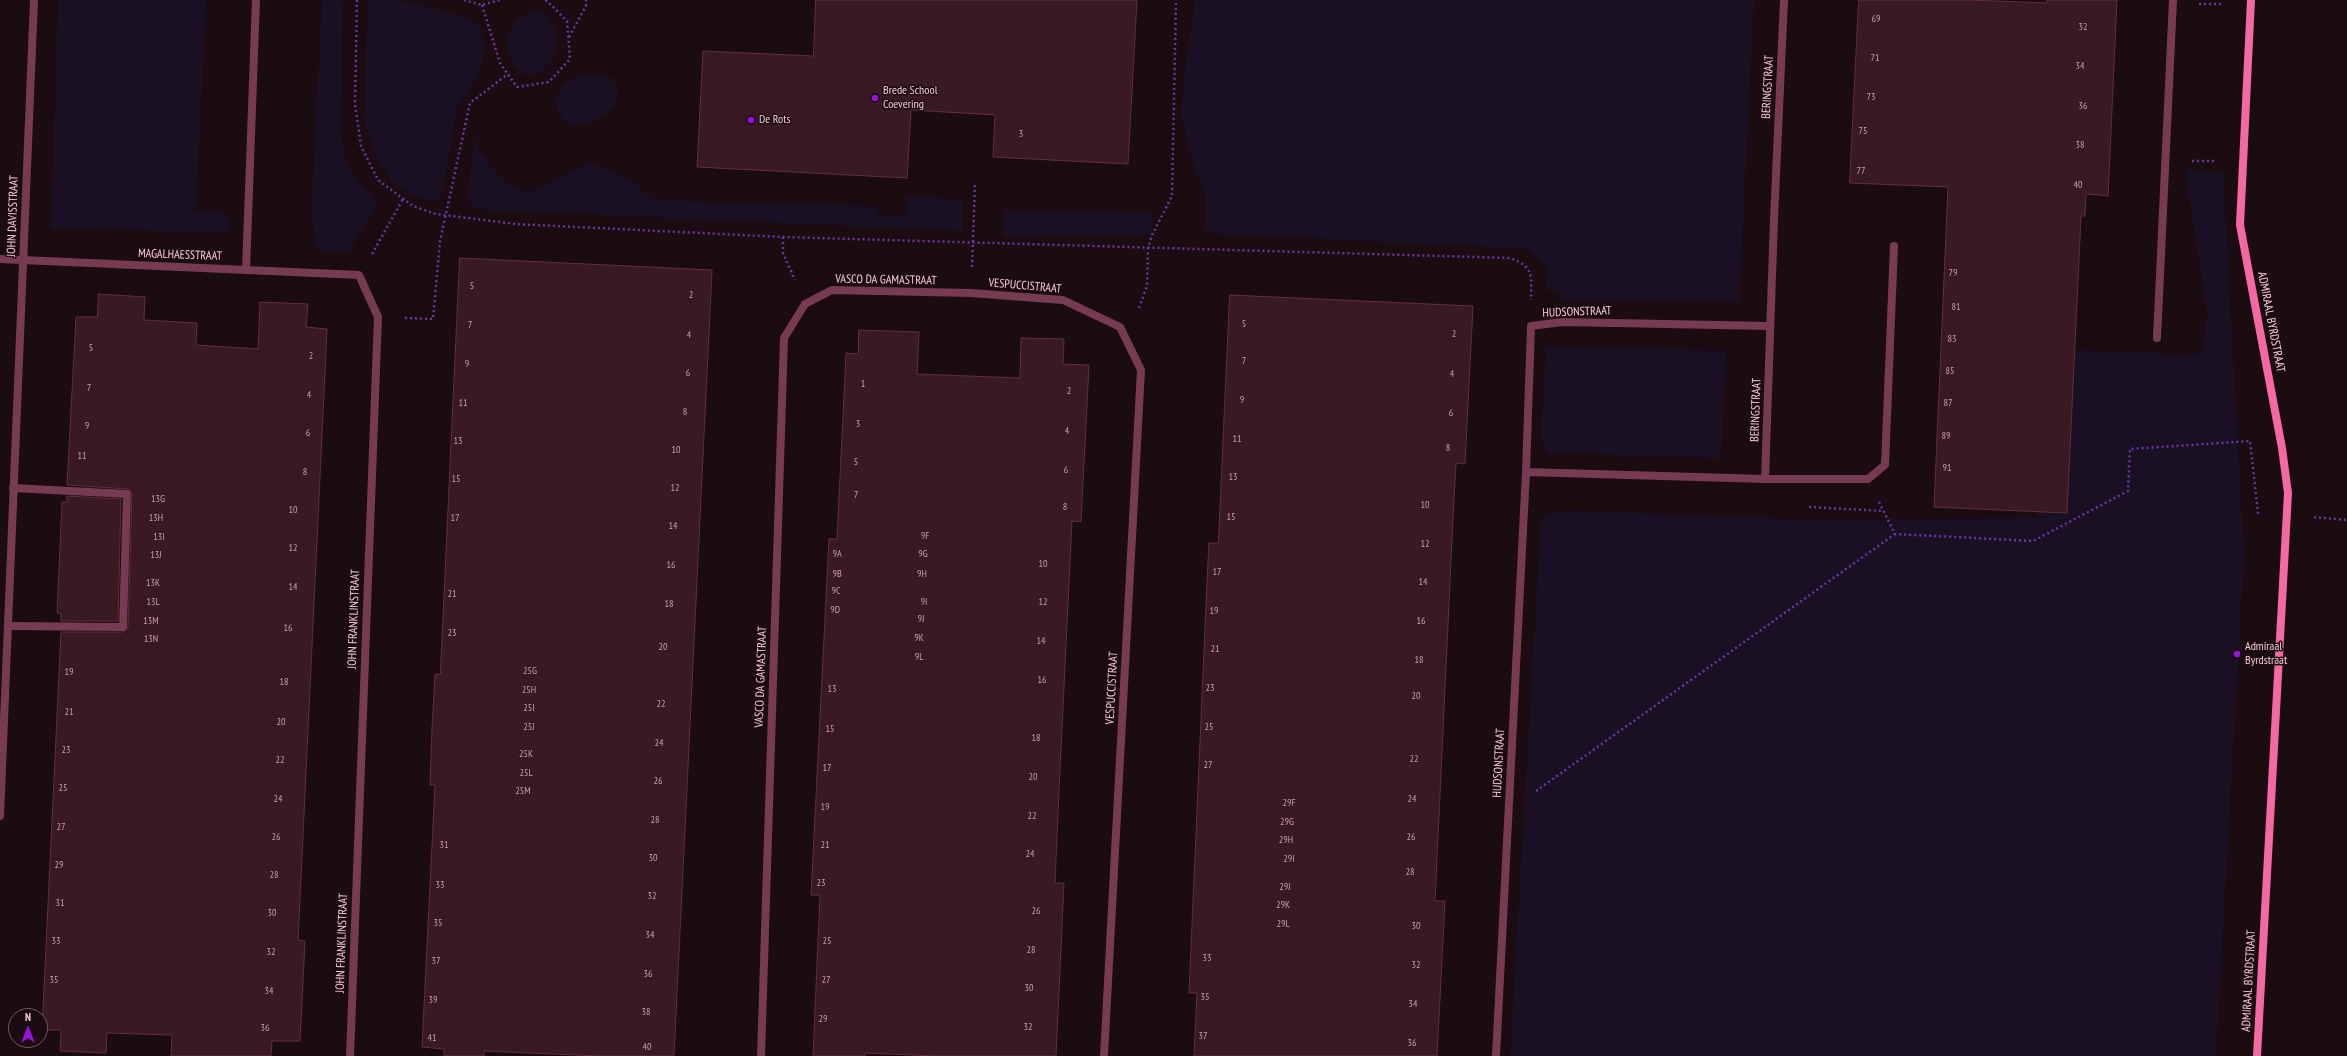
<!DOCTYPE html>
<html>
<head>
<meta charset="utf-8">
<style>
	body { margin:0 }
	#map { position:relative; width:2347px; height:1056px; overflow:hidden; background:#1a0c10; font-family:"PT Sans Narrow",sans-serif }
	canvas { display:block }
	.north { position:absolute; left:8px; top:1008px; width:40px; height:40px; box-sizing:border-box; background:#1a0c10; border:1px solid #745861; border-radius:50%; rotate:0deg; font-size:11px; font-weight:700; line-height:16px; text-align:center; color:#fbc9da }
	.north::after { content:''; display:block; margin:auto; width:14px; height:18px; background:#9810e0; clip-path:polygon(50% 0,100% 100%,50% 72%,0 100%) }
</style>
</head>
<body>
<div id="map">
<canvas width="2347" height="1056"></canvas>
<div class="north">N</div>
</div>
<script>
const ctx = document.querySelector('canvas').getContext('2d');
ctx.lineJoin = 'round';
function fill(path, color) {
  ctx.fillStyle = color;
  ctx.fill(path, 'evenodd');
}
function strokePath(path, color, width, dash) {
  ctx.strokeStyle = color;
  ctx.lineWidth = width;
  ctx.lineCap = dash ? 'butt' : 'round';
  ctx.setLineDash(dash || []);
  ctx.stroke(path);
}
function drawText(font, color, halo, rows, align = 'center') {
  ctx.font = font + ' "PT Sans Narrow",sans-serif';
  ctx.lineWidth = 3;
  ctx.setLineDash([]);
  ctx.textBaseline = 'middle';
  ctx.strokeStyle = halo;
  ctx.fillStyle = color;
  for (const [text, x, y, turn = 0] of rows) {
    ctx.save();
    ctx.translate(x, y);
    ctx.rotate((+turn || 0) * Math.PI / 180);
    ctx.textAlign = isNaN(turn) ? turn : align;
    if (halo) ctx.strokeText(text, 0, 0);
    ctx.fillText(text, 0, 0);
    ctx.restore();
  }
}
const green = new Path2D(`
	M58,0H206L196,211L228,213L227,233L51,228Z
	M322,0H343L341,134L347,165L377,204L349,252L318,251L311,217Z
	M367,0L405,1L444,11L478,23L485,48L478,76L457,108L442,194L438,202L419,198L396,185L378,161L365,122Z
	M1195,0H1754L1739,302L1559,301V291L1546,290L1547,269L1528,249L1205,233L1206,197L1195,172L1181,114L1185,70Z
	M533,10L546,13C583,64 509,106 508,42C507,27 520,16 533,10Z
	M582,74H595L613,78C616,85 620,94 617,102C611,119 572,134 561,116C558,111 557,103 556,98L564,83Z
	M474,133L479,152L506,183L525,192L540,190L568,172L589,164L616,173L633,182L654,200L877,207L878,215L907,216V196L962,200V231L473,209L468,198Z
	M2185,169L2223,174L2244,555L2216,1056H1510L1541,517L1555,511H1591L1811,520L2038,518L2044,349L2159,353L2187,356L2200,353L2204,345L2207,312Z
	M1004,210L1151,213L1152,235L1004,236Z
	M1546,347L1726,351L1721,458L1549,453L1541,437Z`);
const building = new Path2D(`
	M816,0H1137L1128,164L993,157L995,115L911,110L907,178L697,167L703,51L813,56Z
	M1859,0H1970L2047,3V0H2117L2108,196L2086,194L2085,216H2081L2067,513L1934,507L1948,187L1850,183Z
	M460,258L712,270L674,1056H599L484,1051V1056H444V1049L422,1047L435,785H430L432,729L435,674H440Z
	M99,294L145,297L144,320L197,323L196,345L258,349L260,302L308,304L306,327L327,329L298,940L305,941L300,1041H272L271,1056H171L172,1035L107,1033L106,1053L60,1051L61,1030H42L61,632H123L128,627L132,492L127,489L67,485L76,317H97Z
	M1230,295L1473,306L1465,464L1456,463L1453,518L1435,901H1445L1437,1056H1194L1197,993H1189L1207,582L1209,543H1218Z
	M859,330L919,332L917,374L1020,378L1021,338L1064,339L1063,364L1089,365L1081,522L1072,521L1059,790L1055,883H1064L1056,1056H936L865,1053V1056H813L820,895H811L829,539H837L846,353L858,354Z
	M67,496L121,499L118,621H61V614L57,613L62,502H67Z`);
const path = new Path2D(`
	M357,0L355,104L361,146L378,180L413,206L436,214L515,224L783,237L1510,258C1535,267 1531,276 1531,300
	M464,0L482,5L500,0
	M2199,4H2224
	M482,5L500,63L517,87L549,82L570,59L567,21L547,1L542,0
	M569,37L586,6V0
	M2192,161H2217
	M783,237V253L795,280
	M372,254L403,199
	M972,267L975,182
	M1139,308L1147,286L1148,248L1152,235L1172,196L1176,0
	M405,318L433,319L440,241L470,103L508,74
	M1879,502L1895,534L2033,541L2128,491L2130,449L2250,441L2258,513H2261
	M1809,507L1884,511
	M2314,517L2347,520
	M1536,791L1895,534`);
const lane = new Path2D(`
	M246,270L256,0
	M1765,479H1868L1885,465L1894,246
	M8,626L123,627L127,494L13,488`);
const street = new Path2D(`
	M0,259L359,275L378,317L350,1056
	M2157,338L2173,0
	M1526,472L1765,479L1774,219L1784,0
	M0,816L34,0
	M761,1056L784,338L805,304L832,290L971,293L1063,300L1120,327L1141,370L1104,1056
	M1496,1056L1526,472L1531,326L1562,322L1770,326`);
const secondary = new Path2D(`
	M2251,0L2240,225L2282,448L2288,493L2257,1056`);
const markers = [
	[875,98,4,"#9810e0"],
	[751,120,4,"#9810e0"],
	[2237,654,4,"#9810e0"]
];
const numberNames = [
	["69",1876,19],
	["32",2083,27],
	["71",1875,58],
	["34",2080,66],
	["73",1871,97],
	["36",2083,106],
	["75",1863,131],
	["3",1021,134],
	["38",2080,145],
	["77",1861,171],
	["40",2078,185],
	["79",1953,273],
	["5",472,286],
	["2",691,295],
	["81",1956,307],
	["5",1244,324],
	["7",470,325],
	["2",1454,334],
	["4",689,335],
	["83",1952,339],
	["5",91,348],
	["2",311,356],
	["7",1244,361],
	["9",467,364],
	["85",1950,371],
	["6",688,373],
	["4",1452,374],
	["1",863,384],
	["7",89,388],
	["2",1069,391],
	["4",309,395],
	["9",1242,400],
	["11",463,403],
	["87",1948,403],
	["8",685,412],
	["6",1451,413],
	["3",858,424],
	["9",87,426],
	["4",1067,431],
	["6",308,433],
	["89",1946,436],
	["11",1237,439],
	["13",458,441],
	["8",1448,448],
	["10",676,450],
	["11",82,456],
	["5",856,462],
	["91",1947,468],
	["6",1066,470],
	["8",305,472],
	["13",1233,477],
	["15",456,479],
	["12",675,488],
	["7",856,495],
	["13G",158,499],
	["10",1425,505],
	["8",1065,507],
	["10",293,510],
	["15",1231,517],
	["13H",156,518],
	["17",455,518],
	["14",673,526],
	["9F",925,536],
	["13I",159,537],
	["12",1425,544],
	["12",293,548],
	["9A",837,554],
	["9G",923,554],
	["13J",156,555],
	["10",1043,564],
	["16",671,565],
	["17",1217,572],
	["9B",837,574],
	["9H",922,574],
	["14",1423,582],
	["13K",153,583],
	["14",293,587],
	["9C",836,591],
	["21",452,594],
	["13L",153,602],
	["9I",924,602],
	["12",1043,602],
	["18",669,604],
	["9D",835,610],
	["19",1214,611],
	["9J",921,619],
	["13M",151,621],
	["16",1421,621],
	["16",288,628],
	["23",452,633],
	["9K",919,638],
	["13N",151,639],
	["14",1041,641],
	["20",663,647],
	["21",1215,649],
	["9L",919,657],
	["18",1419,660],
	["25G",530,671],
	["19",69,672],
	["16",1042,680],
	["18",284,682],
	["23",1210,688],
	["13",832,689],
	["25H",529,690],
	["20",1416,696],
	["22",661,704],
	["25I",529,708],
	["21",69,712],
	["20",281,722],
	["25J",529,727],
	["25",1209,727],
	["15",830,729],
	["18",1036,738],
	["24",659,743],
	["23",66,750],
	["25K",526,754],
	["22",1414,759],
	["22",280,760],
	["27",1208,765],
	["17",827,768],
	["25L",526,773],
	["20",1033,777],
	["26",658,781],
	["25",63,788],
	["25M",523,791],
	["24",278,799],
	["24",1412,799],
	["29F",1289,803],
	["19",825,807],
	["22",1032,816],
	["28",655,820],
	["29G",1287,822],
	["27",61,827],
	["26",276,837],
	["26",1411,837],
	["29H",1286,840],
	["31",444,845],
	["21",825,845],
	["24",1030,854],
	["30",653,858],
	["29I",1289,859],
	["29",59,865],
	["28",1410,872],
	["28",274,875],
	["23",821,883],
	["33",440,885],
	["29J",1285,887],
	["32",652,896],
	["31",60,903],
	["29K",1283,905],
	["26",1036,911],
	["30",272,913],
	["35",438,923],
	["29L",1283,924],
	["30",1416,926],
	["34",650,935],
	["33",56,941],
	["25",827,941],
	["28",1031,950],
	["32",271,952],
	["33",1207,958],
	["37",436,961],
	["32",1416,965],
	["36",648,974],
	["35",54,980],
	["27",826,980],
	["30",1029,988],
	["34",269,991],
	["35",1205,997],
	["39",433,1000],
	["34",1413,1004],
	["38",646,1012],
	["29",823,1019],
	["32",1028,1027],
	["36",265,1028],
	["37",1203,1036],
	["41",432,1038],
	["36",1412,1043],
	["40",647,1047]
];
const streetNames = [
	["BERINGSTRAAT",1768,87,-87],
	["JOHN DAVISSTRAAT",13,216,-88],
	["MAGALHAESSTRAAT",180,255,2],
	["VASCO DA GAMASTRAAT",886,280,1],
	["VESPUCCISTRAAT",1025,286,5],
	["HUDSONSTRAAT",1577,312,-2],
	["ADMIRAAL BYRDSTRAAT",2271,322,79],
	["BERINGSTRAAT",1756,410,-88],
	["JOHN FRANKLINSTRAAT",354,619,-88],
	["VASCO DA GAMASTRAAT",761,677,-88],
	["VESPUCCISTRAAT",1112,688,-87],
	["HUDSONSTRAAT",1499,763,-87],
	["JOHN FRANKLINSTRAAT",342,943,-88],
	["ADMIRAAL BYRDSTRAAT",2249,981,-87]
];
const poiNames = [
	["Brede School",883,91],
	["Coevering",883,105],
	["De Rots",759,120],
	["Admiraal",2245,647],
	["Byrdstraat",2245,661]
];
fill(green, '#1a1024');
fill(building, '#3a1a22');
strokePath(building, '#642d3b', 1);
strokePath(path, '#6b35a4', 2.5, [2, 3]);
strokePath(lane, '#763a53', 8);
strokePath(street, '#763a53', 8);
strokePath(secondary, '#f468a3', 8);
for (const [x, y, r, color] of markers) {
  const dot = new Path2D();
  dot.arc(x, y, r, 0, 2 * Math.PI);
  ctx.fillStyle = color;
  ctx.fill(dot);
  strokePath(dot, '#1a0c10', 1.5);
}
drawText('10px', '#cb9dac', null, numberNames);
drawText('12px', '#fbc9da', '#1a0c10', streetNames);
drawText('12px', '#fbc9da', '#1a0c10', poiNames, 'left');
</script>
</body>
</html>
